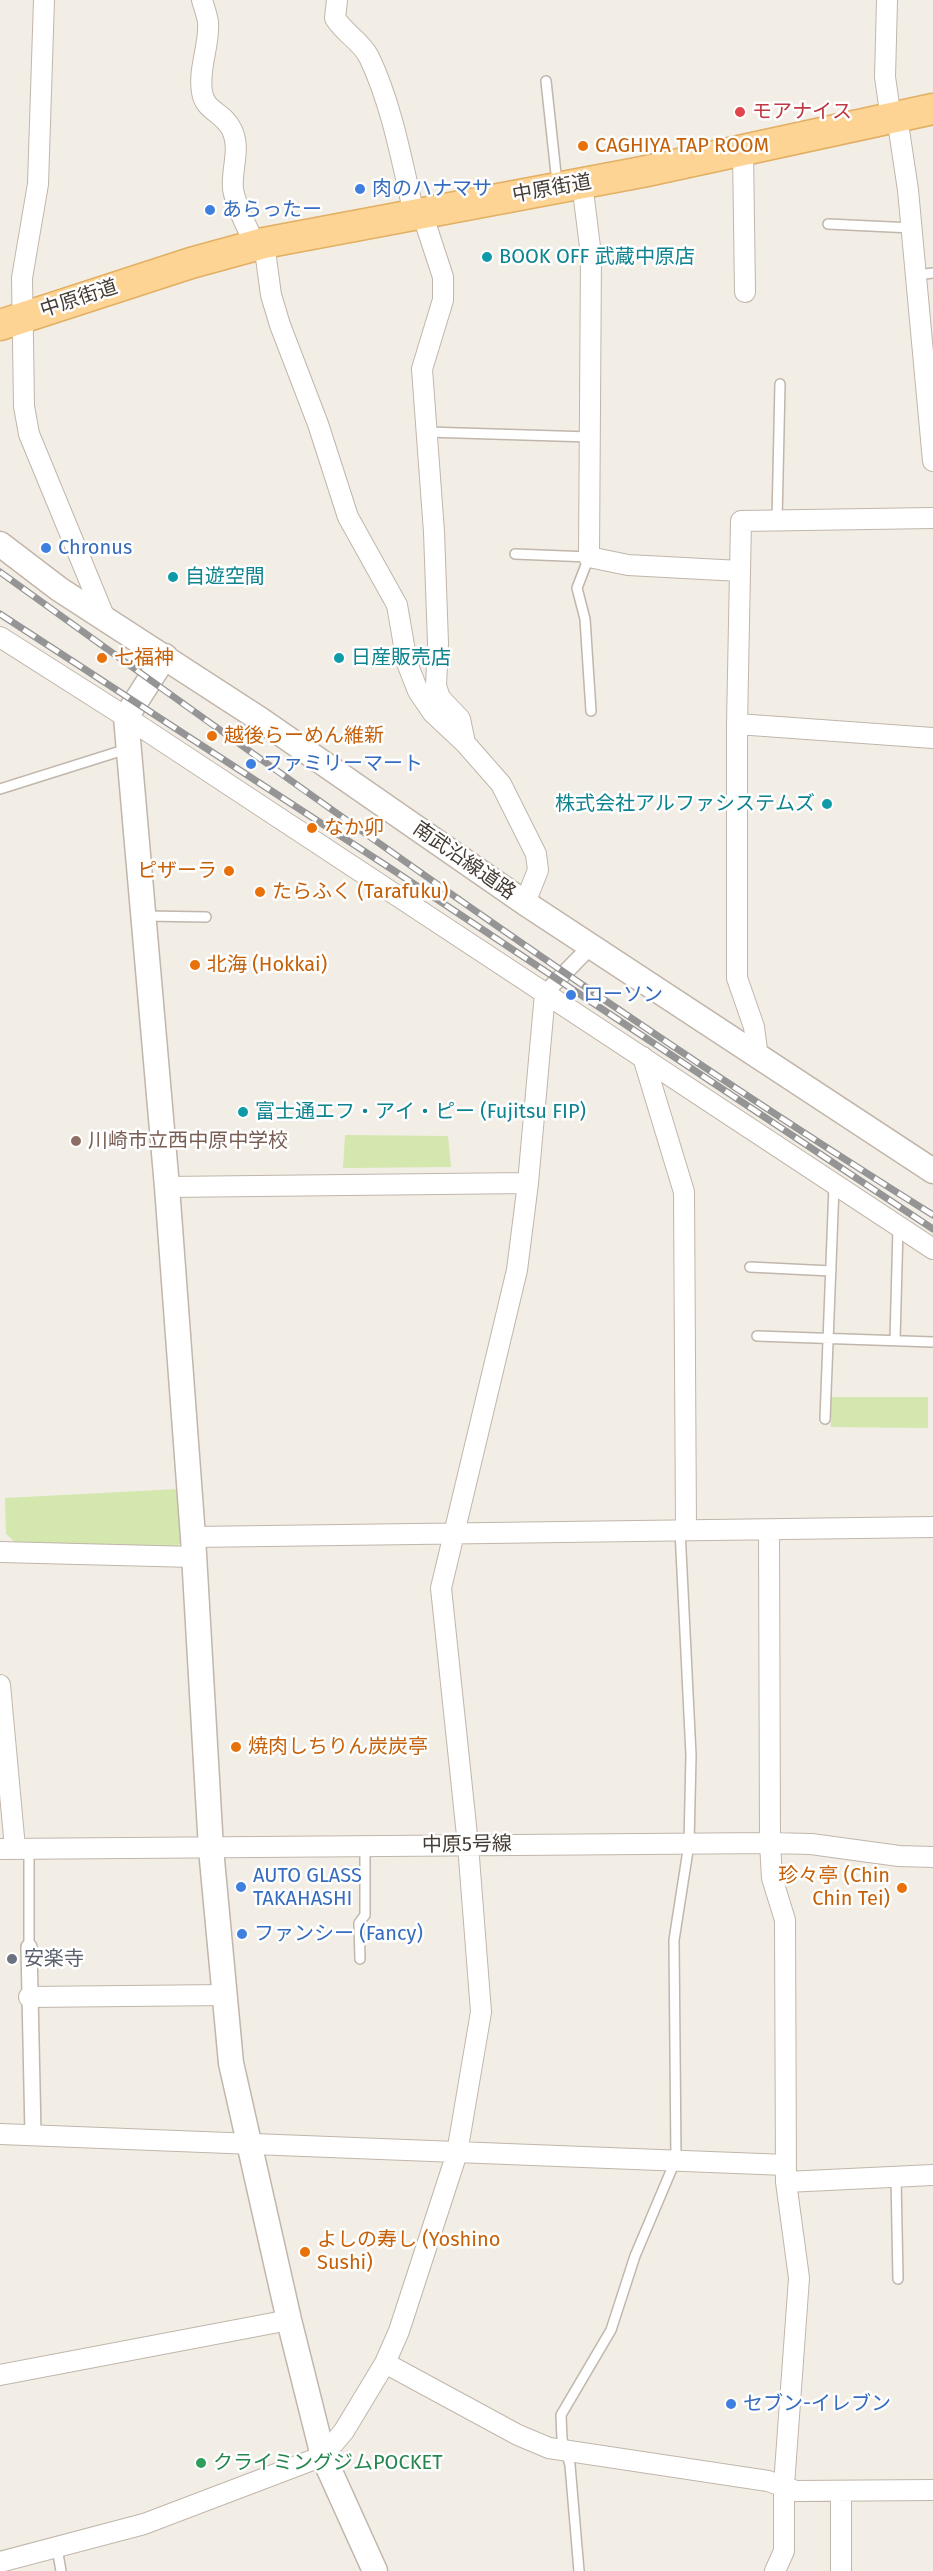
<!DOCTYPE html>
<html>
<head>
<meta charset="utf-8">
<style>
	body { margin:0 }
	canvas { display:block; background:#f2ede5 }
</style>
</head>
<body>
<canvas width="933" height="2571"></canvas>
<script>
const ctx = document.querySelector('canvas').getContext('2d');
ctx.lineJoin = 'round';
function fill(path, color) {
  ctx.fillStyle = color;
  ctx.fill(path, 'evenodd');
}
function strokePath(path, color, width, dash) {
  ctx.strokeStyle = color;
  ctx.lineWidth = width;
  ctx.lineCap = dash ? 'butt' : 'round';
  ctx.setLineDash(dash || []);
  ctx.stroke(path);
}
function drawText(font, color, halo, rows, align = 'center') {
  ctx.font = font + ' "Fira Sans","Noto Sans JP",sans-serif';
  ctx.lineWidth = 5;
  ctx.setLineDash([]);
  ctx.textBaseline = 'middle';
  ctx.strokeStyle = halo;
  ctx.fillStyle = color;
  for (const [text, x, y, turn = 0] of rows) {
    ctx.save();
    ctx.translate(x, y);
    ctx.rotate((+turn || 0) * Math.PI / 180);
    ctx.textAlign = isNaN(turn) ? turn : align;
    if (halo) ctx.strokeText(text, 0, 0);
    ctx.fillText(text, 0, 0);
    ctx.restore();
  }
}
const green = new Path2D(`
	M345,1135L448,1136L451,1167L343,1168Z
	M830,1397H928V1428L831,1427Z
	M179,1489L182,1541L175,1548L15,1542L6,1534L5,1498Z`);
const service = new Path2D(`
	M546,81L557,183
	M828,224L912,228
	M917,275L933,273
	M427,432L590,437
	M777,520L780,384
	M515,554L589,557L577,588L585,619L591,711
	M0,789L127,749
	M145,916L206,917
	M750,1267L831,1271
	M757,1336L933,1342
	M895,1340L898,1228
	M825,1419L834,1186
	M29,1848V1947
	M360,1959L359,1923L365,1915V1847
	M896,2177L898,2279
	M57,2548L61,2571
	M579,2571L570,2465L562,2439L561,2415L611,2330L635,2256L676,2159L674,1940L689,1844L691,1755L680,1530`);
const pedestrian = new Path2D(`
	M545,993L592,945
	M29,1947L33,2134`);
const minor = new Path2D(`
	M44,0L38,184L22,278L24,406L29,434L104,616
	M202,0C204,7 207,15 208,22C210,45 198,68 202,92C205,112 223,111 232,130C241,149 231,169 233,189C236,208 248,228 255,245
	M337,0L335,18C344,33 361,41 369,57C392,105 402,162 414,214
	M887,0L885,77L891,119
	M897,117L908,190L933,461
	M743,151L745,292
	M582,183L591,255L589,557L628,565L740,571
	M422,213L443,277V300L422,369L434,532L438,643L436,686L440,698L460,719L465,743
	M264,243L271,295L280,325L318,424L348,517L397,605L407,663L418,691L433,713L465,743L501,784L536,854L538,870L525,903
	M0,637L126,717L933,1249
	M737,724L933,738
	M643,1057L684,1192L686,1530
	M758,1058L754,1027L737,978V724L741,521L933,518
	M167,1187L528,1183
	M769,1530L770,1843L772,1878L785,1920L786,2182L799,2278L784,2485V2551L775,2571
	M193,1537L933,1527
	M0,1552L194,1557
	M0,1685L15,1848
	M0,1849L770,1843L811,1844L899,1856L933,1857
	M29,1997L225,1995
	M0,2134L786,2165
	M786,2182L933,2175
	M385,2363L518,2435L549,2448L768,2481L796,2491L933,2490
	M0,2375L289,2320
	M841,2491V2571
	M0,2562L144,2524L323,2456L344,2431L385,2363L399,2331L457,2153L481,2012L468,1845L441,1588L517,1270L528,1183L545,993`);
const tertiary = new Path2D(`
	M0,544L59,589L261,720L525,903L933,1171
	M165,656L126,717L167,1187L193,1537L211,1849L231,2063L289,2320L323,2456L375,2571`);
const primary = new Path2D(`
	M0,325L191,263L264,243L642,172L933,109`);
const rail = new Path2D(`
	M0,572C306,792 613,1015 933,1215
	M0,614L393,870L933,1229`);
const markers = [
	[740,112,6,"#e0444e"],
	[583,146,6,"#e8710a"],
	[360,189,6,"#3f7fe0"],
	[210,210,6,"#3f7fe0"],
	[487,257,6,"#0f9aa8"],
	[46,548,6,"#3f7fe0"],
	[173,577,6,"#0f9aa8"],
	[102,658,6,"#e8710a"],
	[339,658,6,"#0f9aa8"],
	[212,736,6,"#e8710a"],
	[251,764,6,"#3f7fe0"],
	[827,804,6,"#0f9aa8"],
	[312,828,6,"#e8710a"],
	[229,871,6,"#e8710a"],
	[260,892,6,"#e8710a"],
	[195,965,6,"#e8710a"],
	[571,995,6,"#3f7fe0"],
	[243,1112,6,"#0f9aa8"],
	[76,1141,6,"#8d6e63"],
	[236,1747,6,"#e8710a"],
	[241,1887,6,"#3f7fe0"],
	[902,1888,6,"#e8710a"],
	[242,1934,6,"#3f7fe0"],
	[12,1959,6,"#6b7280"],
	[305,2252,6,"#e8710a"],
	[731,2404,6,"#3f7fe0"],
	[201,2463,6,"#2e9e5b"]
];
const healthNames = [
	["モアナイス",752,112]
];
const foodNames = [
	["CAGHIYA TAP ROOM",595,146],
	["七福神",114,658],
	["越後らーめん維新",224,736],
	["なか卯",324,828],
	["ピザーラ",217,871,"right"],
	["たらふく (Tarafuku)",272,892],
	["北海 (Hokkai)",207,965],
	["焼肉しちりん炭炭亭",248,1747],
	["珍々亭 (Chin",890,1876,"right"],
	["Chin Tei)",890,1899,"right"],
	["よしの寿し (Yoshino",317,2240],
	["Sushi)",317,2263]
];
const shopNames = [
	["肉のハナマサ",372,189],
	["あらったー",222,210],
	["Chronus",58,548],
	["ファミリーマート",263,764],
	["ローソン",583,995],
	["AUTO GLASS",253,1876],
	["TAKAHASHI",253,1899],
	["ファンシー (Fancy)",254,1934],
	["セブン-イレブン",743,2404]
];
const streetNames = [
	["中原街道",552,189,-10],
	["中原街道",79,299,-18],
	["南武沿線道路",464,861,35],
	["中原5号線",467,1845,-1]
];
const cultureNames = [
	["BOOK OFF 武蔵中原店",499,257],
	["自遊空間",185,577],
	["日産販売店",351,658],
	["株式会社アルファシステムズ",815,804,"right"],
	["富士通エフ・アイ・ピー (Fujitsu FIP)",255,1112]
];
const educationNames = [
	["川崎市立西中原中学校",88,1141]
];
const worshipNames = [
	["安楽寺",24,1959]
];
const leisureNames = [
	["クライミングジムPOCKET",213,2463]
];
fill(green, '#d3e7ae');
strokePath(service, '#c1b6ab', 12);
strokePath(pedestrian, '#c1b6ab', 18);
strokePath(minor, '#c1b6ab', 22);
strokePath(tertiary, '#c1b6ab', 27);
strokePath(primary, '#e2af63', 33);
strokePath(service, '#fff', 9);
strokePath(pedestrian, '#fff', 15);
strokePath(minor, '#fff', 20);
strokePath(tertiary, '#fff', 24);
strokePath(primary, '#fdd493', 30);
strokePath(rail, '#959595', 7);
strokePath(rail, '#fff', 4.5, [14]);
for (const [x, y, r, color] of markers) {
  const dot = new Path2D();
  dot.arc(x, y, r, 0, 2 * Math.PI);
  ctx.fillStyle = color;
  ctx.fill(dot);
  strokePath(dot, '#fff', 2);
}
drawText('20px', '#be3a42', '#fff', healthNames, 'left');
drawText('20px', '#c56008', '#fff', foodNames, 'left');
drawText('20px', '#366cbe', '#fff', shopNames, 'left');
drawText('20px', '#453d35', '#fff', streetNames);
drawText('20px', '#0d838f', '#fff', cultureNames, 'left');
drawText('20px', '#785e54', '#fff', educationNames, 'left');
drawText('20px', '#5b616d', '#fff', worshipNames, 'left');
drawText('20px', '#27864d', '#fff', leisureNames, 'left');
</script>
</body>
</html>
